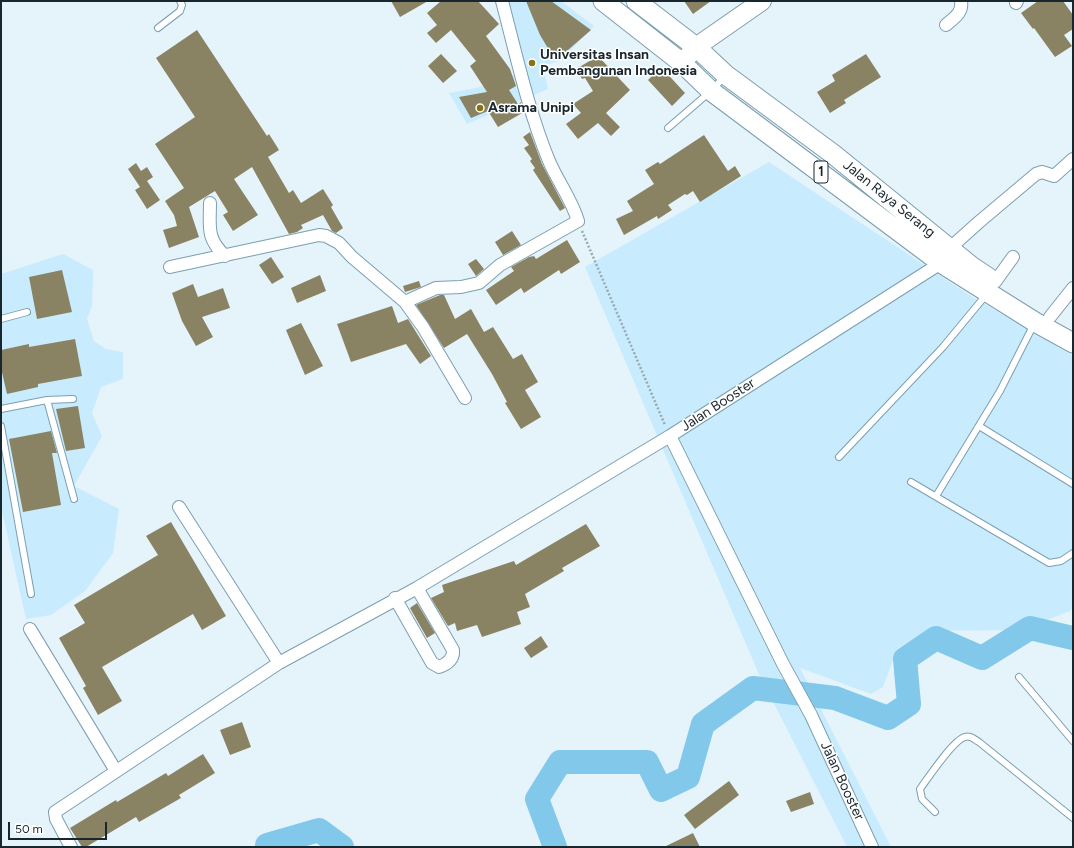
<!DOCTYPE html>
<html>
<head>
<meta charset="utf-8">
<style>
	body { margin:0 }
	#map { position:relative; width:1074px; height:848px; overflow:hidden; background:#e5f3fb; font-family:Figtree,sans-serif }
	canvas { display:block }
	.frame { position:absolute; inset:0; border:2px solid #18262d; pointer-events:none }
	.scale { position:absolute; left:8px; top:822px; width:99px; height:18px; box-sizing:border-box; border:2px solid #18262d; border-top:0; padding-left:5px; font-size:12px; line-height:14px; white-space:nowrap; color:#18262d; -webkit-text-stroke:3px #fff; paint-order:stroke }
</style>
</head>
<body>
<div id="map">
<canvas width="1074" height="848"></canvas>
<div class="frame"></div>
<div class="scale">50 m</div>
</div>
<script>
const ctx = document.querySelector('canvas').getContext('2d');
ctx.lineJoin = 'round';
function fill(path, color) {
  ctx.fillStyle = color;
  ctx.fill(path, 'evenodd');
}
function strokePath(path, color, width, dash) {
  ctx.strokeStyle = color;
  ctx.lineWidth = width;
  ctx.lineCap = dash ? 'butt' : 'round';
  ctx.setLineDash(dash || []);
  ctx.stroke(path);
}
function drawText(font, color, halo, rows, align = 'center') {
  ctx.font = font + ' Figtree,sans-serif';
  ctx.lineWidth = 3;
  ctx.setLineDash([]);
  ctx.textBaseline = 'middle';
  ctx.strokeStyle = halo;
  ctx.fillStyle = color;
  for (const [text, x, y, turn = 0] of rows) {
    ctx.save();
    ctx.translate(x, y);
    ctx.rotate((+turn || 0) * Math.PI / 180);
    ctx.textAlign = isNaN(turn) ? turn : align;
    if (halo) ctx.strokeText(text, 0, 0);
    ctx.fillText(text, 0, 0);
    ctx.restore();
  }
}
const built = new Path2D(`
	M494,1H561L594,26L561,60L543,66L548,89L467,124L449,93L476,88L515,74L505,23Z
	M769,162L971,296L1073,356V607L1070,611L1021,630L926,631L897,649L883,687L871,694L800,668L891,847H847L758,672L585,267Z
	M63,254L93,270L92,306L87,319L94,341L106,349L123,352V379L101,387L92,413L102,436L74,486L119,509L113,553L85,591L51,615L26,619L1,507V274Z`);
const river = new Path2D(`
	M267,847V845L319,830L342,847
	M555,847L537,799L560,762H647L661,790L688,777L703,724L753,688L835,698L888,718L909,704L905,659L936,638L982,658L1030,628L1073,638`);
const building = new Path2D(`
	M391,1H428L400,17Z
	M441,1H478L499,24L486,36L510,69L516,86L509,90L518,104L521,102L524,112L498,127L488,111L471,118L459,97L487,92L470,66L476,61L451,30L436,43L427,33L437,25L427,13Z
	M526,1H551L591,30L568,50L555,60L540,35Z
	M684,1H711L693,14Z
	M1038,1H1063L1073,15V29L1064,35L1072,46L1055,57L1034,28L1033,29L1021,13Z
	M197,30L267,136L269,134L279,150L268,157L289,193L293,190L301,203L323,189L333,205L331,207L343,228L336,233L332,231L323,215L301,225L303,228L297,232L289,234L252,167L234,179L258,215L233,231L223,215L228,212L215,191L189,207L199,237L169,248L163,230L177,226L174,215L165,201L184,188L155,144L195,117L156,58Z
	M441,54L457,71L443,83L428,66Z
	M866,54L881,77L844,100L846,103L830,113L817,92L835,81L832,75Z
	M598,56L630,90L606,113L620,127L611,136L598,123L578,139L566,124L581,113L573,104L593,91L585,78L582,79L576,69Z
	M661,67L685,93L672,106L648,80Z
	M530,132L542,164L565,208L560,211L533,170L535,168L530,161L532,159L524,148L529,145L523,137Z
	M704,135L728,171L735,166L741,176L700,202L693,191L687,195L685,194L668,205L672,210L658,219L657,216L624,235L616,219L633,211L627,201L654,184L645,170L658,162L660,164Z
	M136,163L141,171L147,167L153,177L147,181L160,200L147,209L135,190L140,187L128,169Z
	M512,231L521,245L503,255L495,242Z
	M567,240L580,262L561,274L559,270L524,293L521,288L496,305L486,290L514,271L511,267L529,257L534,256L536,259Z
	M271,257L284,277L272,284L259,265Z
	M476,259L484,269L476,276L468,264Z
	M62,270L72,312L37,319L29,277Z
	M320,275L326,291L297,303L291,288Z
	M419,281L421,287L405,292L403,286Z
	M193,284L198,297L223,288L230,308L202,317L213,337L196,346L182,321L172,293Z
	M440,295H444L455,319L471,309L484,332L493,327L513,359L522,354L538,382L525,390L541,417L521,429L505,403L507,402L492,374L467,334L444,348L416,305Z
	M392,306L398,323L408,319L431,356L420,364L406,344L351,362L337,324Z
	M301,323L323,366L305,375L286,330Z
	M75,339L82,376L38,384V387L7,394L1,368V350L29,344V347Z
	M78,406L85,448L66,451L56,409Z
	M51,431L57,453H52L61,505L23,512L9,439Z
	M171,522L226,616L202,630L193,614L102,667L122,701L98,715L83,688L86,686L59,638L85,623L74,605L158,555L146,536Z
	M586,524L600,546L562,568L564,571L525,594L530,607L517,612L521,624L482,637L477,625L457,631L455,623L448,626L431,598L444,592L442,585L514,561L516,565Z
	M417,603L435,633L427,638L410,608Z
	M541,636L548,647L531,658L524,648Z
	M242,722L251,747L230,755L220,730Z
	M203,754L215,773L179,795L181,798L139,822L136,817L86,847H82L70,828L116,800L117,802L166,773L168,776Z
	M729,781L739,795L695,829L684,815Z
	M810,792L814,804L791,812L786,801Z
	M693,833L700,847H664Z`);
const path = new Path2D(`
	M582,231L665,425`);
const service = new Path2D(`
	M158,28L180,11L182,5L180,1
	M668,128L711,91L725,76
	M1,319L27,312
	M47,400L74,499
	M1,409L47,400L73,399
	M1,426L31,594
	M979,426L1073,484
	M839,457L943,347L986,295
	M911,482L1049,563L1061,561L1073,553
	M936,496L1000,391L1034,324
	M1019,677L1073,741
	M935,812L922,799L920,789C928,778 954,739 965,737C970,735 974,739 979,742L1073,818`);
const minor = new Path2D(`
	M1016,3L1017,1
	M946,25C954,18 963,13 961,1
	M210,203C210,227 206,238 225,256
	M950,248L979,222L1036,174L1042,172L1054,176L1073,159
	M170,267L319,235L326,236L339,243L352,257L405,302L436,288L461,287L479,283L500,265L578,221C572,200 558,182 549,161C528,110 516,54 502,1
	M995,282L1013,257
	M405,302L423,327L465,398
	M1050,317L1073,288
	M179,507L279,663
	M395,598L432,663L439,667C447,664 454,659 453,650L417,588
	M30,629L116,771
	M71,847L56,819L55,812L58,810L279,663L417,588L670,436
	M872,847L811,715L783,664L670,436L941,263`);
const primary = new Path2D(`
	M682,63L696,47L762,1`);
const trunk = new Path2D(`
	M603,1L682,63L711,91L941,263L1035,322L1073,343
	M636,1L696,47L726,75L833,154L971,266L989,278`);
const markers = [
	[532,63,4,"#857314"],
	[480,108,4,"#857314"]
];
const shields = [
	[821,172,14]
];
const shieldNames = [
	["1",821,172]
];
const poiNames = [
	["Universitas Insan",540,55],
	["Pembangunan Indonesia",540,71],
	["Asrama Unipi",488,108]
];
const streetNames = [
	["Jalan Raya Serang",889,199,39],
	["Jalan Booster",718,405,-33],
	["Jalan Booster",842,781,65]
];
fill(built, '#c8ecfe');
strokePath(river, '#82c8ea', 24);
fill(building, '#8a8363');
strokePath(service, '#7c9fb0', 8);
strokePath(minor, '#7c9fb0', 14);
strokePath(primary, '#7c9fb0', 20);
strokePath(trunk, '#7c9fb0', 21);
strokePath(path, '#9aa8b0', 2.5, [2, 2]);
strokePath(service, '#fff', 6);
strokePath(minor, '#fff', 12);
strokePath(primary, '#fff', 18);
strokePath(trunk, '#fff', 19);
for (const [x, y, r, color] of markers) {
  const dot = new Path2D();
  dot.arc(x, y, r, 0, 2 * Math.PI);
  ctx.fillStyle = color;
  ctx.fill(dot);
  strokePath(dot, '#fff', 1.5);
}
for (const [x, y, w] of shields) {
  const box = new Path2D();
  box.roundRect(x - w / 2, y - 11, w, 22, 3);
  ctx.fillStyle = '#fff';
  ctx.fill(box);
  strokePath(box, '#18262d', 1);
}
drawText('bold 13px', '#18262d', null, shieldNames);
drawText('bold 14px', '#18262d', '#fff', poiNames, 'left');
drawText('14px', '#18262d', '#fff', streetNames);
</script>
</body>
</html>
